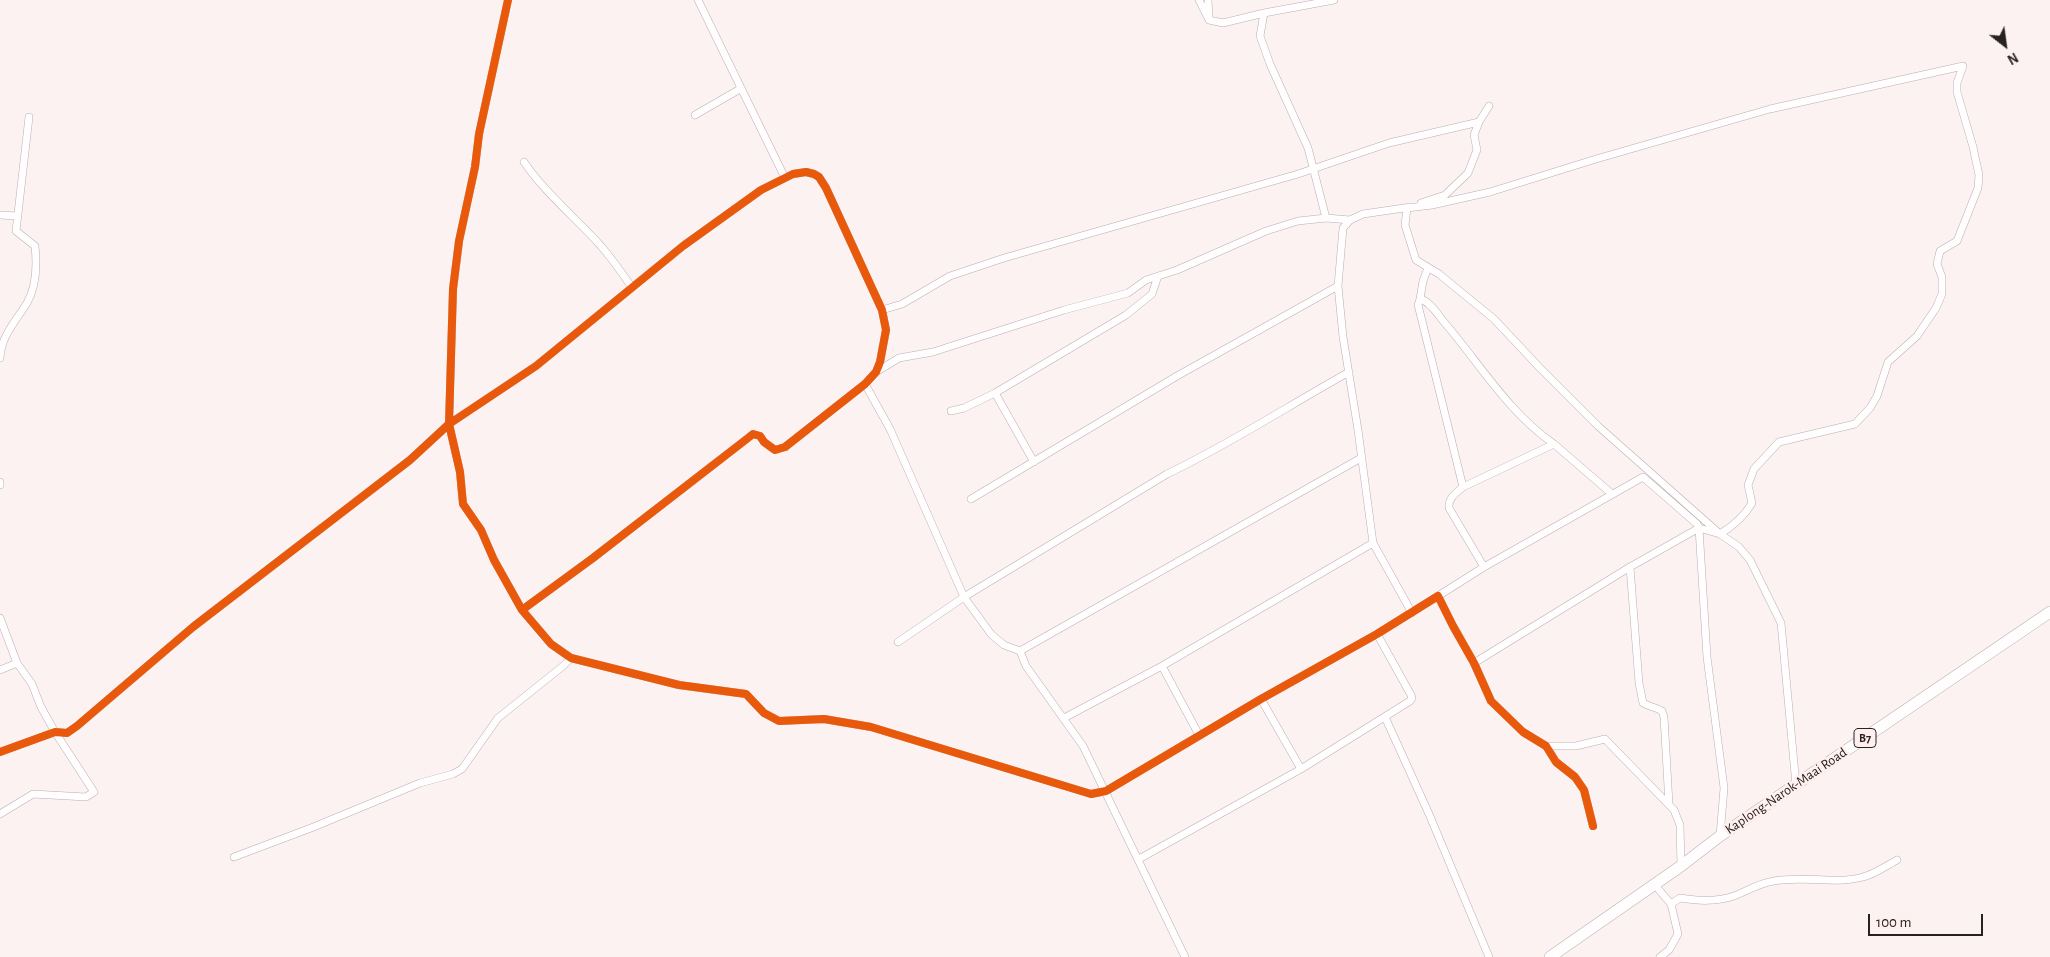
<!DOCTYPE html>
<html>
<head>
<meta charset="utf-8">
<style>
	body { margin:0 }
	#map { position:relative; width:2050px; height:957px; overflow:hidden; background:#fcf2f2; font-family:"Alegreya Sans",sans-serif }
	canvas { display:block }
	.north { position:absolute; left:1980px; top:20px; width:50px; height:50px; -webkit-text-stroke:4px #ffefef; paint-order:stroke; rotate:150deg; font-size:14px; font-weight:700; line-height:20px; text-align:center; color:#282121 }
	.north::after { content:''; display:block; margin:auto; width:18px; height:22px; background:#282121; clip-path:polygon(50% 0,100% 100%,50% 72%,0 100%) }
	.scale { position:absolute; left:1868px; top:914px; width:115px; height:22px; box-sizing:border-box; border:2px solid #282121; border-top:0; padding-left:6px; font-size:15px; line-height:18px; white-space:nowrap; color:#282121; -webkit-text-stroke:4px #ffefef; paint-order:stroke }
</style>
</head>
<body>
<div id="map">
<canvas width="2050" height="957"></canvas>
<div class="north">N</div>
<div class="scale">100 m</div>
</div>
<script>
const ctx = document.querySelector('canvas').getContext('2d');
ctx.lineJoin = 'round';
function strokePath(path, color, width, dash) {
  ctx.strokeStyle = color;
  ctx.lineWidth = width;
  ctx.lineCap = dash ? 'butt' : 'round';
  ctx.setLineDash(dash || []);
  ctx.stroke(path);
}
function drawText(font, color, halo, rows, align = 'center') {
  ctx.font = font + ' "Alegreya Sans",sans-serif';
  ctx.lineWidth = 5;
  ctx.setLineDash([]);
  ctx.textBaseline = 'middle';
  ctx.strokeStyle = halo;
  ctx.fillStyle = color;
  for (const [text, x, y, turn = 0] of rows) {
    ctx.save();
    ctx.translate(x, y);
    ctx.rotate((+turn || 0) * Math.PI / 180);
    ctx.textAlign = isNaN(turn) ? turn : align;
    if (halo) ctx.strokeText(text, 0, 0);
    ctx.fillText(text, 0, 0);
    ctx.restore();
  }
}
const minor = new Path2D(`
	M508,0L479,134L475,167L459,241L453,289L449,424L460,472L463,504L481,530L494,560L522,610L551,644L571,658L679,685L746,694L764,713L779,721L824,719L871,727L1091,794L1106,791L1261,699L1377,634L1438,596L1453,626L1474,663L1491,701L1523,732L1546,746L1556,762L1575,777L1584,790L1593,826
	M698,0L785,178
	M1199,0L1209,20L1223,23L1264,13L1334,0
	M1208,0L1209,17
	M1264,13L1260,36L1270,64L1308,148L1326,218
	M1963,66L1957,83V92L1973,147L1979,175L1978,188L1957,241L1940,251L1937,264L1942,277V294L1936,308L1917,336L1888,362L1877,396L1870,408L1855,424L1779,442L1754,469L1748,485L1752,503C1744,517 1733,526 1720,534L1598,426L1540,368L1494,319L1439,274L1416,260L1405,225L1407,208L1432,205L1490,192L1596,159L1770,109Z
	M695,115L740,89
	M524,162C545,193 576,218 601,246C612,259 622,273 631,286
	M1421,203L1445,195L1468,173L1477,150L1474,135L1479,122L1489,106
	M1411,207L1363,214L1350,220L1343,228L1338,286L1343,337L1358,430L1373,543L1412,613
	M0,215L17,216
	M1420,299L1423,281L1428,268
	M882,310L902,304L950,276L1004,258L1298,174L1389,143L1479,122
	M0,358C1,336 16,321 27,303C37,286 37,265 35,246L16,231L29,117
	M876,372L899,358L933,352L1064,310L1128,293L1146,280L1177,270L1266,231L1298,221L1326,218L1350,220
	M865,384L890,429L964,597L991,634L1004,645L1020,651L1026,666L1083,746L1185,957
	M995,393L1034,462
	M951,411L964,408L995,393L1126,315L1152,294L1158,276
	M0,482V485
	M1463,487L1422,321L1418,305L1420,299C1430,301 1438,315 1444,322C1480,364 1508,412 1554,444
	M1612,494L1554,444L1463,487C1456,493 1448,498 1449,508L1484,567L1643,477L1697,524L1699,528L1707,657L1724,788L1720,836
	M971,499L1177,376L1338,286
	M1630,567L1639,683L1643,703C1650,707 1655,707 1662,711L1664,717L1669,804
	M1438,596L1484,567
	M0,618L17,663L32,684L41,707L55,732L94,792L86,797L33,794L0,814
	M898,642L964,597L1167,474C1230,444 1288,406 1349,372
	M1020,651L1361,458
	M1474,663L1630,567L1699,528L1720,534L1739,547L1750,560L1781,623L1796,785
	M1162,666L1199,735
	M0,670L17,663
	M1261,699L1301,769
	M1385,717L1429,814L1489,957
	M1064,718L1162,666L1373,543
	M1546,746H1576L1605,739L1674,810L1680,825L1681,866
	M0,752L55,732L67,733L77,726L193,627L410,460L449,424L536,366L683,246L761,190L793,174L806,172L814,174L819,177L826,188L882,310L886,330L880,362L876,372L865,384L785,447L775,450L764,442L760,436L753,434L748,438L593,558L522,610
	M234,857L311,828L420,783L453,774L462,769L498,718L563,666L571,658
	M1139,859L1301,769L1410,701L1412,698L1411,695L1377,634
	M1654,884L1671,904L1678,934L1669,950L1660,957
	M1671,904L1680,898C1699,901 1716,902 1734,896C1747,891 1759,883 1774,881C1803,875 1834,885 1863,877C1875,874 1886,866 1897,860`);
const trunk = new Path2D(`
	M1550,957L1681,866L1720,836L2050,612`);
const cycleway = new Path2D(`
	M508,0L479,134L475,167L459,241L453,289L449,424L460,472L463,504L481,530L494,560L522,610L551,644L571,658L679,685L746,694L764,713L779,721L824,719L871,727L1091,794L1106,791L1261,699L1377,634L1438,596L1453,626L1474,663L1491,701L1523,732L1546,746L1556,762L1575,777L1584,790L1593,826
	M0,752L55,732L67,733L77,726L193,627L410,460L449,424L536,366L683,246L761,190L793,174L806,172L814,174L819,177L826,188L882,310L886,330L880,362L876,372L865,384L785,447L775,450L764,442L760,436L753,434L748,438L593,558L522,610`);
const shields = [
	[1865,738,22]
];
const shieldNames = [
	["B7",1865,738]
];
const streetNames = [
	["Kaplong-Narok-Maai Road",1786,791,-34]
];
strokePath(minor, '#b8b0b0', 8);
strokePath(trunk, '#b8b0b0', 12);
strokePath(minor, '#fffdfd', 7);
strokePath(trunk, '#fffdfd', 11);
strokePath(cycleway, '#e8590c', 8);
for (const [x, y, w] of shields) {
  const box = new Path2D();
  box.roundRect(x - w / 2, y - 9.5, w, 19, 4);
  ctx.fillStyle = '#ffefef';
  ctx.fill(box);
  strokePath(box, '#282121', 1);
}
drawText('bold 12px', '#282121', null, shieldNames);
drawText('14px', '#282121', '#ffefef', streetNames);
</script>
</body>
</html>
